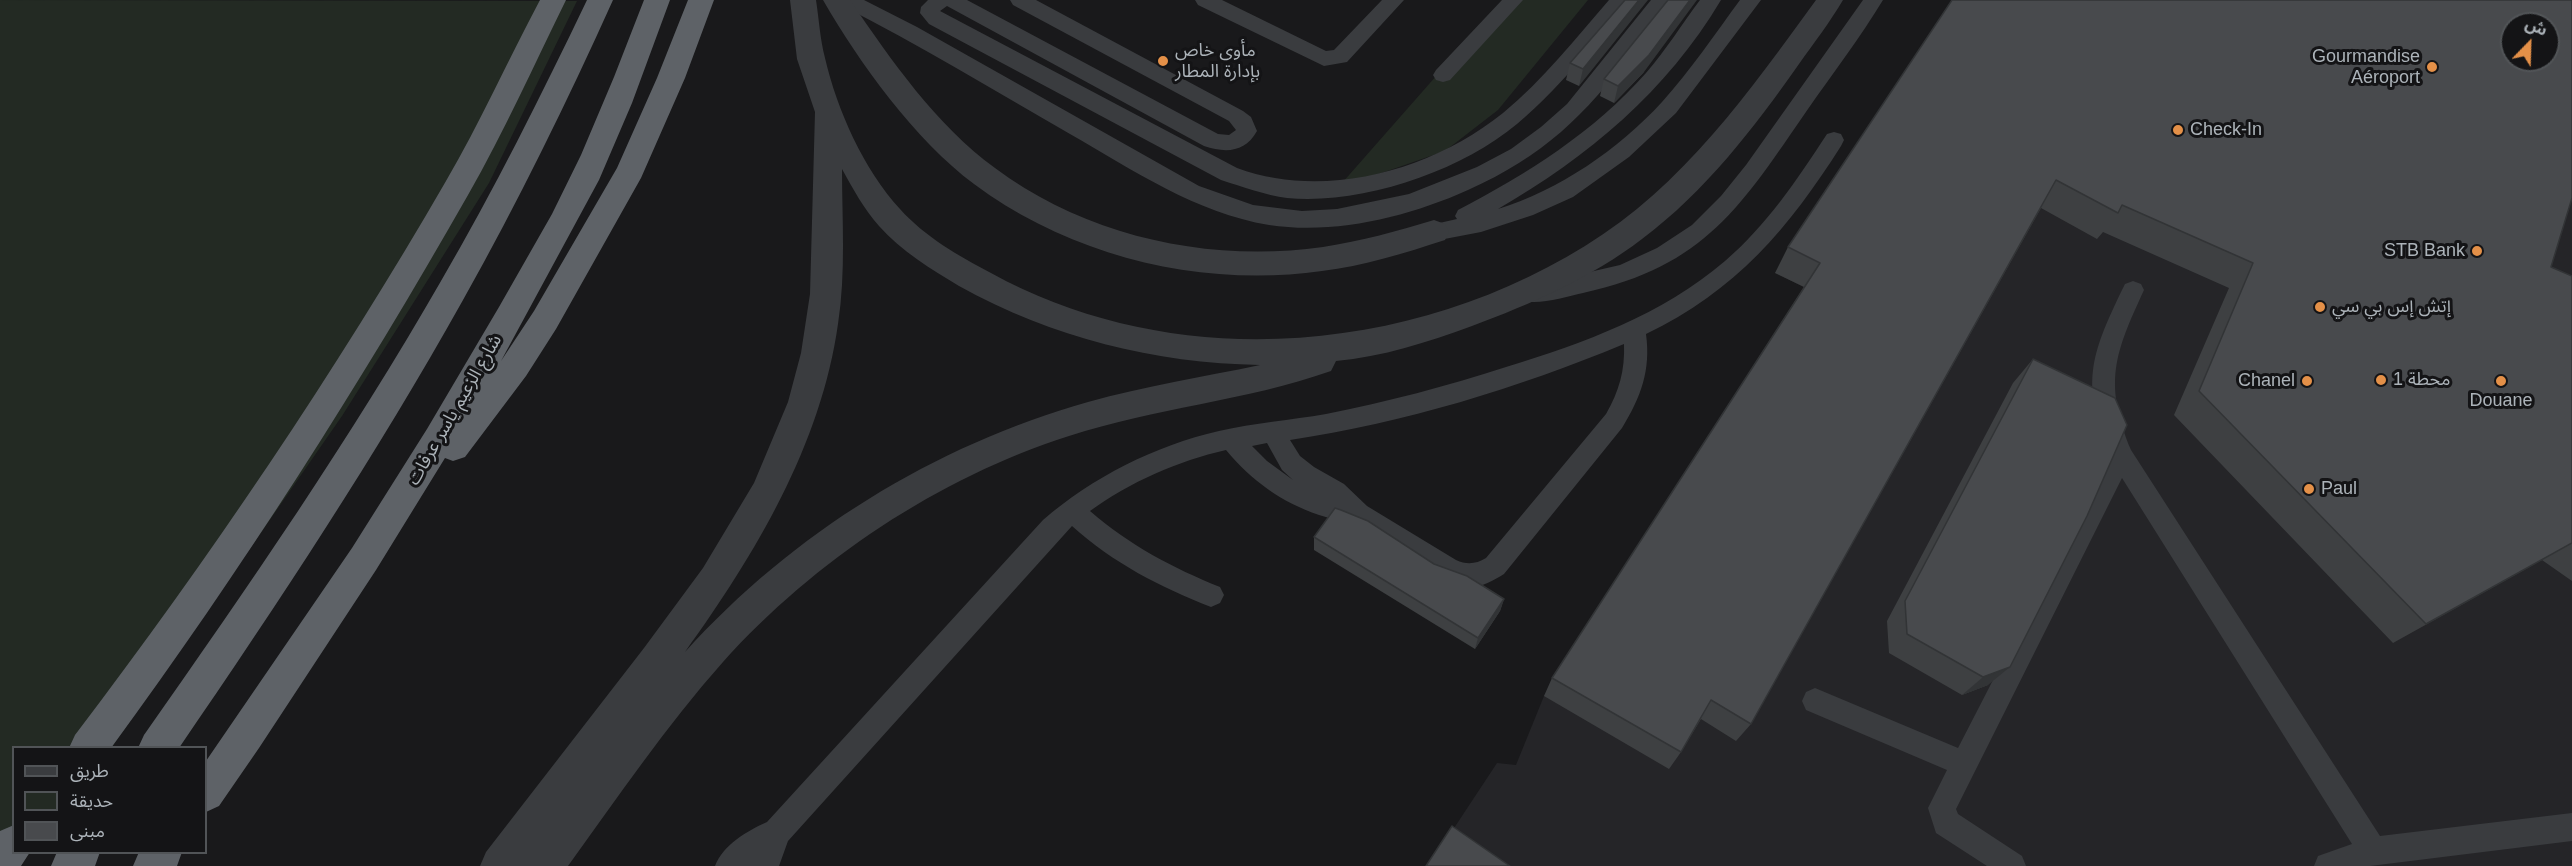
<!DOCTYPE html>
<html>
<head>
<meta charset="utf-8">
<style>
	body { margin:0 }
	#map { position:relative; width:2572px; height:866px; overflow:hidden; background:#19191b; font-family:Helvetica,"Noto Sans Arabic",sans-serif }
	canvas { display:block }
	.legend { position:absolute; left:12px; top:746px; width:195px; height:108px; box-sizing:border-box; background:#141416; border:2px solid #515457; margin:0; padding:8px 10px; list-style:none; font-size:18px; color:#acb3b9 }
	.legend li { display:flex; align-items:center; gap:12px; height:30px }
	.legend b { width:30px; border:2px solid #515457 }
	.north { position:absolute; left:2500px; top:12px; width:60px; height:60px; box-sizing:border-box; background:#141416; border:2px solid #515457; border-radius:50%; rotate:23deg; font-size:16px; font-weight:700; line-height:24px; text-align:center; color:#acb3b9 }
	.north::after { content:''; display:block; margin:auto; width:21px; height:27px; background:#e49048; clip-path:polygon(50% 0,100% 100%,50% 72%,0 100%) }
</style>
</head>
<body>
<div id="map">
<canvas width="2572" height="866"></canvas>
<ul class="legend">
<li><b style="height:8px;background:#3a3c3f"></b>طريق</li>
<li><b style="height:16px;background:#232a23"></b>حديقة</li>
<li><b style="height:16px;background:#484a4d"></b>مبنى</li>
</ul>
<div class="north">ش</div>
</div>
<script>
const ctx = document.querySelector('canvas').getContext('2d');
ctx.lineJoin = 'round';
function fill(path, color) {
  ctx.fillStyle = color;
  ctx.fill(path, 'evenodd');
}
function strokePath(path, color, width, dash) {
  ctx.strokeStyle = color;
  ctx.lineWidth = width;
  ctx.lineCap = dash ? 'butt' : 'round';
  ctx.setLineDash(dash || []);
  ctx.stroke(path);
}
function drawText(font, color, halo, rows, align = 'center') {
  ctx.font = font + ' Helvetica,"Noto Sans Arabic",sans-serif';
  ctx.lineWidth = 6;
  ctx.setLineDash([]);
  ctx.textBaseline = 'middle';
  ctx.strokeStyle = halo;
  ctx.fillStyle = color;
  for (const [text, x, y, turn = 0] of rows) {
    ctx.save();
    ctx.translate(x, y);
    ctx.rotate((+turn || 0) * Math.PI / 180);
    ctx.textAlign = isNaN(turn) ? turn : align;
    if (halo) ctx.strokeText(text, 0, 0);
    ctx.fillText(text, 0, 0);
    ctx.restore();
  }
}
const built = new Path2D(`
	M1956,0H2572V866H1429L1497,763L1516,765L1544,696L1806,288L1775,273ZM2512,24H2548V60H2512Z`);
const green = new Path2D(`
	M0,0L577,1L489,183L342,416L112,747L14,748V852L30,853L19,866H0Z
	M1503,0H1588L1498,110L1445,151L1373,176L1342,183Z`);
const service = new Path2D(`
	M838,0H864L917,27L1199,186L1253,205L1302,211L1337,209L1409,194L1477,167L1511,149L1541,127L1567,104L1651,0H1672C1661,18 1646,34 1634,51C1584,116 1544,156 1468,190C1408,217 1335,235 1269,225C1196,213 1133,170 1070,134C994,90 919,45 841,5Z
	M928,0H967L1218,134L1229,135L1236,130L1229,121L1013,5L1010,0H1036L1243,111L1251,117L1257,131C1245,153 1225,153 1204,146L947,6L940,11L1237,168C1324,200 1431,171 1503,113C1543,80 1575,39 1609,0H1630C1618,20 1599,39 1584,56C1563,80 1541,104 1517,124C1459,172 1362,205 1287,198C1265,195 1243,187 1221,180L929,24L920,13L921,7Z
	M1195,0H1222L1326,51L1334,50L1382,0H1404L1347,62L1324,66L1198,5Z
	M1502,0H1523L1450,80L1443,82L1436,80L1433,75L1436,70Z
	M1700,0H1721C1667,91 1588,157 1498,209C1559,190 1618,150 1662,102C1690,71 1715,34 1740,0H1761L1676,113L1629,157L1573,197L1533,215L1481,232L1434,241L1426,238L1423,232L1426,226L1457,219L1455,216L1458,210C1527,174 1594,132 1646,73C1666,50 1682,24 1700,0Z
	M1863,0H1883C1860,38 1833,73 1808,109C1741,206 1706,266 1583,293C1564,297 1538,306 1520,300L1517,294L1520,288L1620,265L1657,248L1692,225L1721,196L1746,165Z
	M1834,132L1841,134L1844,140L1841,146C1789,228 1736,291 1646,334C1651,370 1641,397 1622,428L1504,574C1491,582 1477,590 1461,586C1422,576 1390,542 1354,525C1343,520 1330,519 1319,515C1281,502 1252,481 1226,450C1178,461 1130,482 1090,511C1129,545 1173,568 1220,587L1224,595L1220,603L1211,607C1160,587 1113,563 1072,526L788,841L779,866H715C723,845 747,831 767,822L1043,520C1093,477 1154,446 1219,431C1254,423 1291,420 1326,414C1387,402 1447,386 1506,367C1584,343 1662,315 1725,261C1766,226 1797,180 1827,134ZM1624,344C1625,371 1619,391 1606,414L1486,558C1476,564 1467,565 1456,560L1367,506L1344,484L1314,467L1300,456L1290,440C1404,423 1518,388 1624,344ZM1267,443L1282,470L1293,480L1267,461L1252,446Z
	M2133,281L2141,284L2144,290C2115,353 2103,382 2131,450L2380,836L2572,813V841L2370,866H2314L2318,856L2352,844L2122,478L1956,809L1958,814L2022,856L2026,866H1987L1936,833L1928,808L1947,770L1806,710L1802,701L1806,692L1815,688L1958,748L2109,455C2081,384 2090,356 2122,290L2125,284Z`);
const tertiary = new Path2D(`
	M790,0H816C819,19 820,39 825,58C837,110 864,170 900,209C925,237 959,256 991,273C1174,374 1409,355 1585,246C1683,186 1749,92 1816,0H1843C1830,22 1814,43 1799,64C1754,128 1705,192 1642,239C1591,278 1531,304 1472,326C1428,342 1382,357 1336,361L1331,371C1246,401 1155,408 1069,436C938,478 815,560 723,662C666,726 618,797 568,866H480L486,852L644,648L703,568L754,483L788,402L801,353L810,294L815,112L797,59ZM842,169C853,189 864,209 879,226C901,251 931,269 959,286C1053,338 1154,363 1260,365C1203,377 1145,386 1088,402C933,446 793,533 685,652C755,555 821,445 838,324C846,272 842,220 842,169Z
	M823,0H850C891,60 936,125 995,168C1088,237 1209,263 1323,247C1361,241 1398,231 1434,220L1445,224L1449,232L1445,240C1405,253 1363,266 1322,271C1202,288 1072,257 974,184C915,140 860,64 823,0Z`);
const trunk = new Path2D(`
	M540,0H566C534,65 504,132 468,195C360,385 241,571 111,748H69L75,735C209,559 335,373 446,181C480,123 508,60 540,0Z
	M587,0H613C567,102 518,202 463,300C377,454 279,602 179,748H138L144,735C248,587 351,438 441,281C494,190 541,96 587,0Z
	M644,0H670L632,103L599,180L501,361L534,311L617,168L657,78L688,0H714L685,78L641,178L556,329L526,376L465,457L453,461L445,458L376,570L259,748L219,806L206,812V761L352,548L427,429L499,307L552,214L581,155L614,77Z
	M14,825V852H30L21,866H0V831Z
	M57,852H100L95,866H51Z
	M139,852H182L177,866H133Z`);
const wall = new Path2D(`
	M1625,0L1579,86L1566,80L1570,63Z
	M1952,0L2572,276V581L2542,560L2393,643L2174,415L2229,288L2103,232L2097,239L2041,208L1751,724L1736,741L1701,719L1681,752L1669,769L1544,696L1552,678L1804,287L1775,273L1788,247Z
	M1644,72L1614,103L1600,96L1604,79Z
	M2033,359L1988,685L1962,695L1889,653L1887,621L2013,383Z
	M1314,537L1434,564L1504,599L1500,611L1475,649L1314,550Z`);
const shadedWall = new Path2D(`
	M1639,0H1648L1579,86L1583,69Z
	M1690,0H1697L1644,72L1614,103L1618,86Z
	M1504,599L1500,611L1475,649L1478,638Z
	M2010,667L1988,685L1962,695L1983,677Z`);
const building = new Path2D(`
	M1625,0H1639L1583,69L1570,63Z
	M1668,0H1690L1649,55L1618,86L1604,79Z
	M1952,0H2572V198L2551,267L2572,276V543L2426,624L2199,391L2253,263L2122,205L2118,213L2056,180L1751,724L1711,700L1681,752L1552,678L1820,263L1788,247ZM2512,24H2548V60H2512Z
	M2033,359L2115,398L2127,425L2087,516L2010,667L1983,677L1907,634L1905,601Z
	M1335,508L1341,510L1368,521L1434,564L1467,576L1504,599L1478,638L1314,537Z
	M1452,826L1510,866H1426Z`);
const markers = [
	[1163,61,6,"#e49048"],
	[2432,67,6,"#e49048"],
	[2178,130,6,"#e49048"],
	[2477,251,6,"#e49048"],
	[2320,307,6,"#e49048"],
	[2381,380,6,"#e49048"],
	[2307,381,6,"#e49048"],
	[2501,381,6,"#e49048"],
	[2309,489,6,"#e49048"]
];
const poiNames = [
	["مأوى خاص",1175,51],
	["بإدارة المطار",1175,72],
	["Gourmandise",2420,57,"right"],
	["Aéroport",2420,78,"right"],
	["Check-In",2190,130],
	["STB Bank",2465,251,"right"],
	["إتش إس بي سي",2332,307],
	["محطة 1",2393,380],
	["Chanel",2295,381,"right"],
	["Douane",2501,401,"center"],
	["Paul",2321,489]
];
const streetNames = [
	["شارع الزعيم ياسر عرفات",455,410,-60]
];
fill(built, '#252528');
fill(green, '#232a23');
fill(service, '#3a3c3f');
fill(tertiary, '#3a3c3f');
fill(trunk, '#5e6267');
fill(wall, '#3e4042');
fill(shadedWall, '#323436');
fill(building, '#484a4d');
strokePath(building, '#323436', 1.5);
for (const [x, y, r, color] of markers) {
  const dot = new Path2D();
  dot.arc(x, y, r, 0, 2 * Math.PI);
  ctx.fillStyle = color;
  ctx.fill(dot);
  strokePath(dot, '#141416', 2);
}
drawText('18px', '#acb3b9', '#141416', poiNames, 'left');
drawText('18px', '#acb3b9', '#141416', streetNames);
</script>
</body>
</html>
